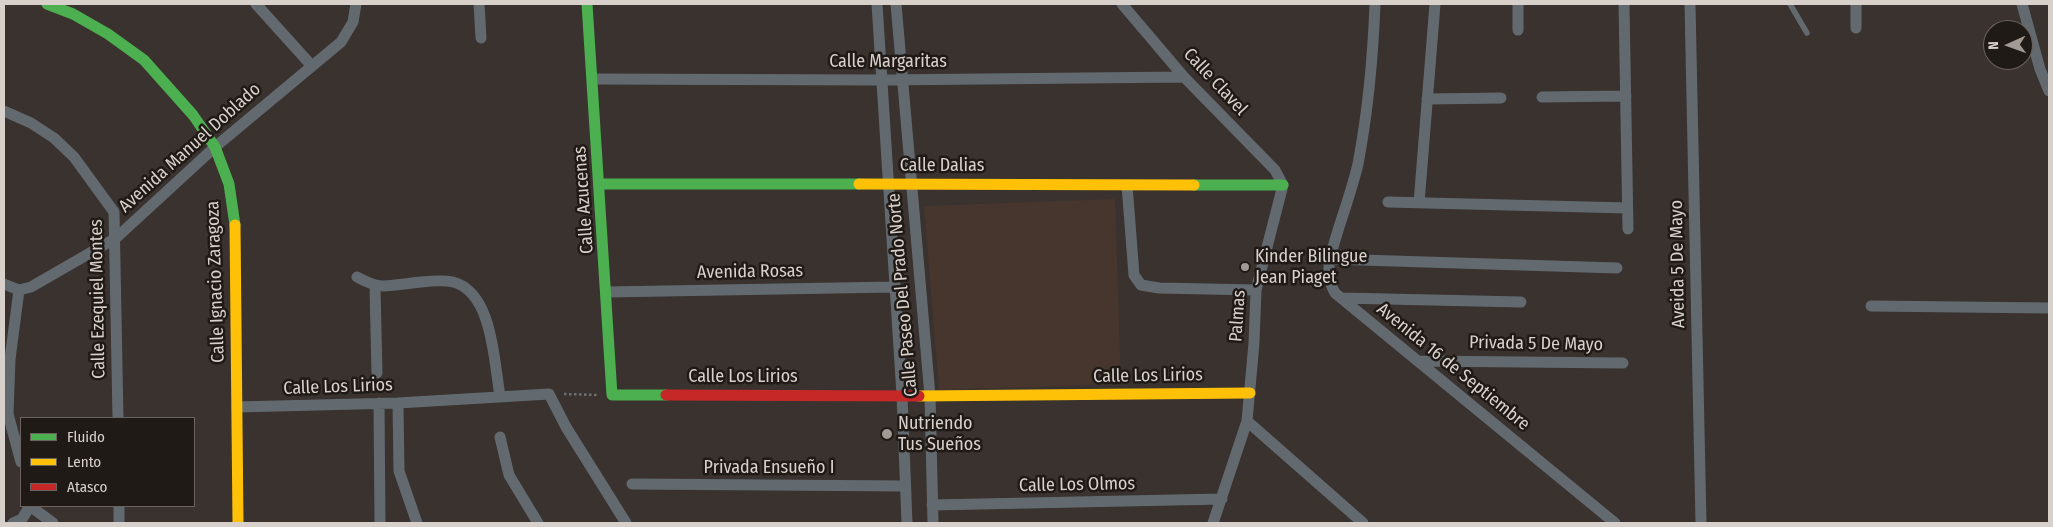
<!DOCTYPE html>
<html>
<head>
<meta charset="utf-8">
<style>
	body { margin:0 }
	#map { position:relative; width:2053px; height:527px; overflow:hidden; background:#39322e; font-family:"Fira Sans Condensed",sans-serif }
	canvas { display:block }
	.frame { position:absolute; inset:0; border:5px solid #d8d0cb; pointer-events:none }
	.legend { position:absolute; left:20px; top:417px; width:175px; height:90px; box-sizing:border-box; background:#201a17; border:1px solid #6a635f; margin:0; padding:6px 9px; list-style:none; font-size:15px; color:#d8d0cb }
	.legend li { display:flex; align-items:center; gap:10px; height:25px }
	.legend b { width:25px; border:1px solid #6a635f }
	.north { position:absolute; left:1983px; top:20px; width:50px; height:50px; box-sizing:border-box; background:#201a17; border:1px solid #6a635f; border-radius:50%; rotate:268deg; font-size:14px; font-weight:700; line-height:20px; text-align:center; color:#d8d0cb }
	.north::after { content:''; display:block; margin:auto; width:18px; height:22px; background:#a09994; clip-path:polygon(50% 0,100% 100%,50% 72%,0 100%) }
</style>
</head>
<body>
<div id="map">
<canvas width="2053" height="527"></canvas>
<div class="frame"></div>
<ul class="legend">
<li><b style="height:6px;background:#4caf50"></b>Fluido</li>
<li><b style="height:6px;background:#ffc107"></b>Lento</li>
<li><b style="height:6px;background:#c62828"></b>Atasco</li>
</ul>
<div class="north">N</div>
</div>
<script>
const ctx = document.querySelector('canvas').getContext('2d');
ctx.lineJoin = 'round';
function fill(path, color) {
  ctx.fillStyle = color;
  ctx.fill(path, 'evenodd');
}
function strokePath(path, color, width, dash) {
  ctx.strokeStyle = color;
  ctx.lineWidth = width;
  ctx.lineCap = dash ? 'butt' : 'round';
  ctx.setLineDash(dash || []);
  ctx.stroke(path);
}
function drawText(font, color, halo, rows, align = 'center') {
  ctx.font = font + ' "Fira Sans Condensed",sans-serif';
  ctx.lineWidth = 5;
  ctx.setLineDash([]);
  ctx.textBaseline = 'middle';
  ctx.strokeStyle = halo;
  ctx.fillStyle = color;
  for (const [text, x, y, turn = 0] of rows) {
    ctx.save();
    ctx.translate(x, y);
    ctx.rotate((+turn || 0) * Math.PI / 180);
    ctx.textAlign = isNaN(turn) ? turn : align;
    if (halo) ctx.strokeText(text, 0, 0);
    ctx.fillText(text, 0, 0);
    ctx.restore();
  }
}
const built = new Path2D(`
	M1115,199L1121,384L939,390L924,206Z`);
const path = new Path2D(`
	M564,394L598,395`);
const lane = new Path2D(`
	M1790,4L1807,33`);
const street = new Path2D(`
	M256,4L311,65
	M479,4L481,38
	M877,4L902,395L907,523
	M896,4L930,396L933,523
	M1122,4L1184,77L1275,170L1283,185L1256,290L1254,343L1247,421L1213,523
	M1375,4C1373,57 1368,111 1358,164C1353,185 1346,206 1339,227C1333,249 1322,271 1335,293L1615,523
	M1624,4L1628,229
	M1690,4L1701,523
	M2022,4L2040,69L2049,91
	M1856,28V4
	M1518,30V4
	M593,79L881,80L1184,77
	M1542,97L1626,96
	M1427,99L1501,98
	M4,111L31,123L54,138L74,157L114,212L118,418
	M1127,185L1134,275L1141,285L1159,288L1256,290
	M1388,202L1627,208
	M1419,203L1435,4
	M1330,259L1617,268
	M357,277C381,290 385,286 412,283C425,282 440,279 453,282C493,292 494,363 500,396
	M4,284L19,290L31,287L116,238L215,147L341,42L353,22L356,4
	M375,287L377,373
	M19,290L10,359L8,414L21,462
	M607,292L893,287
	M1342,298L1521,302
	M1871,306L2049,308
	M1418,361L1623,363
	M379,403L380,523
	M398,403L399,471L417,523
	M237,407L398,403L549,394L566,427L626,523
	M1247,421L1363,523
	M500,437L509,475L538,523
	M632,484L905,486
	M932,505L1222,499
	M30,506L53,523
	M119,506V523
	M13,523L22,519L30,506`);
const fast = new Path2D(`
	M47,4L73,14L108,34L144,60L193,115L215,147L229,184L235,225
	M587,4L612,395H666
	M601,184H859
	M1194,185H1283`);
const slow = new Path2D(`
	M859,184L1194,185
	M235,225L238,523
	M919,396L1250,393`);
const jam = new Path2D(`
	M666,395L919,396`);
const markers = [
	[1245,267,5,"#a09994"],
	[887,434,6,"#a09994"]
];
const streetNames = [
	["Calle Margaritas",888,62],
	["Calle Clavel",1215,82,47],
	["Avenida Manuel Doblado",190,148,-42],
	["Calle Dalias",942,166],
	["Calle Azucenas",584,200,-94],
	["Aveida 5 De Mayo",1678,264,-91],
	["Avenida Rosas",750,272,-1],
	["Calle Ignacio Zaragoza",216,282,-92],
	["Calle Paseo Del Prado Norte",903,295,-95],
	["Calle Ezequiel Montes",98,299,-91],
	["Palmas",1238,316,-86],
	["Privada 5 De Mayo",1536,344,1],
	["Avenida 16 de Septiembre",1453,367,39],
	["Calle Los Lirios",1148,376,-1],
	["Calle Los Lirios",743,377],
	["Calle Los Lirios",338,387,-2],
	["Privada Ensueño I",769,468],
	["Calle Los Olmos",1077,485,-1]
];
const poiNames = [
	["Kinder Bilingue",1255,257],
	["Jean Piaget",1255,278],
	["Nutriendo",898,424],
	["Tus Sueños",898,445]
];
fill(built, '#47362d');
strokePath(path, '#6d7073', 2.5, [2.5, 2.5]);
strokePath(lane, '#626a70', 5.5);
strokePath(street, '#626a70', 11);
strokePath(fast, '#4caf50', 11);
strokePath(slow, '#ffc107', 11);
strokePath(jam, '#c62828', 11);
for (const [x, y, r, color] of markers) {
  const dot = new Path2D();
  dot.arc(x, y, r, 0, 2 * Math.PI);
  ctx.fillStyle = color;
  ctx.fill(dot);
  strokePath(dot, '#201a17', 2);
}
drawText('18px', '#d8d0cb', '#201a17', streetNames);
drawText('18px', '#d8d0cb', '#201a17', poiNames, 'left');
</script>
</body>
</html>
